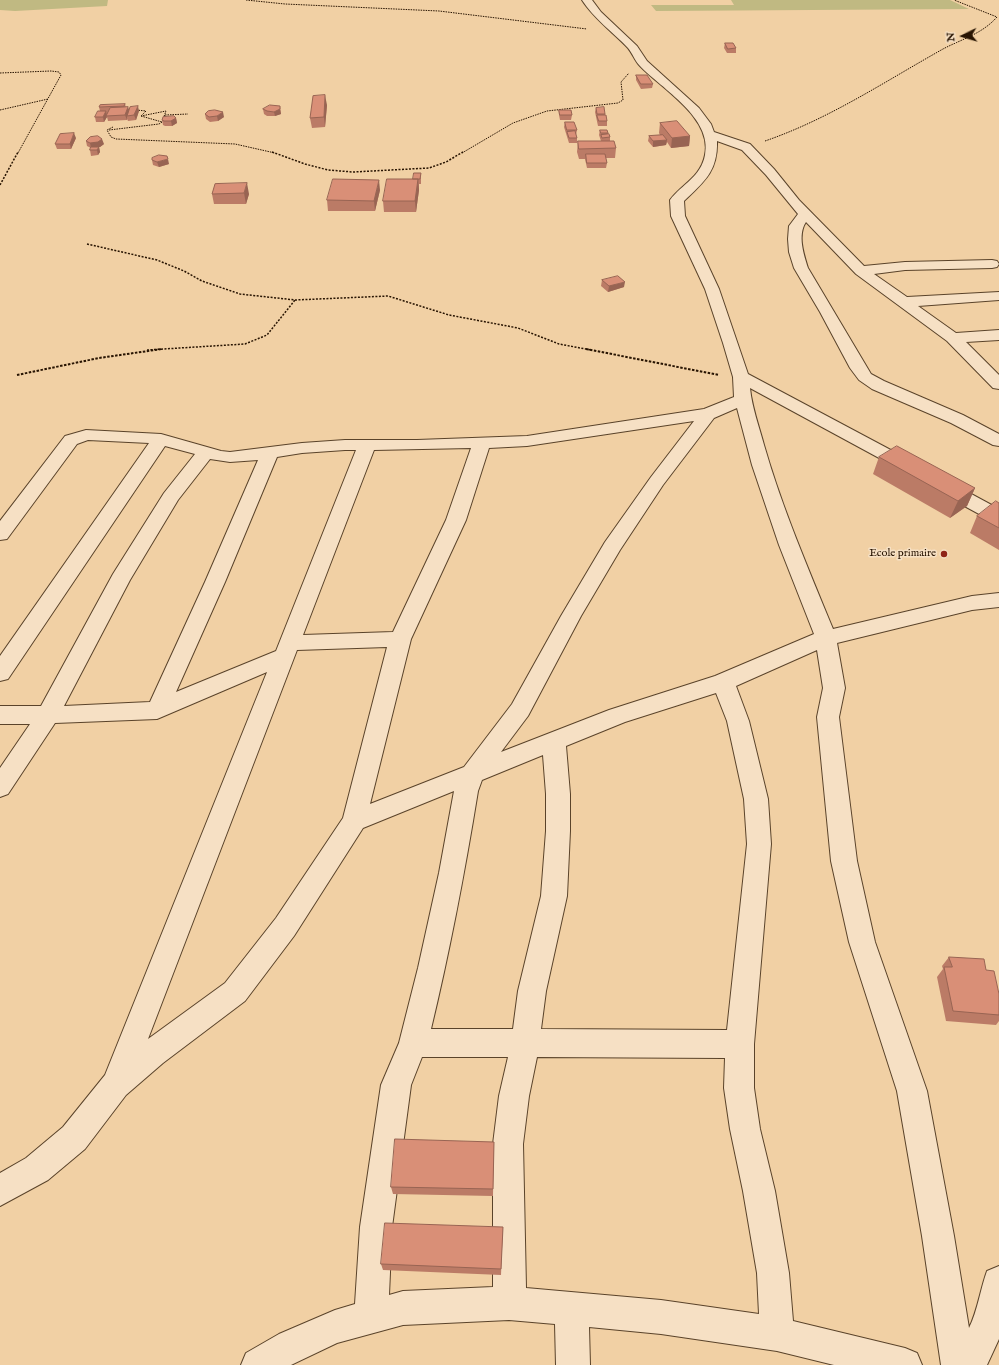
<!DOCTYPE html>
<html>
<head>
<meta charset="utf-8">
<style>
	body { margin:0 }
	#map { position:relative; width:999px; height:1365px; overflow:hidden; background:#f1d0a4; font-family:"IM FELL English",serif }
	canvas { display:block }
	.north { position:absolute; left:943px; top:16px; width:40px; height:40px; -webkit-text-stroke:3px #f6e0c4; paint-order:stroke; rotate:265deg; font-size:11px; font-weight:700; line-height:16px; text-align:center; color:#281402 }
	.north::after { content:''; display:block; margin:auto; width:14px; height:18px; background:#281402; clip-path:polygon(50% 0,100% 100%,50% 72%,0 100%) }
</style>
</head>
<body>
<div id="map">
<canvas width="999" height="1365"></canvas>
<div class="north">N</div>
</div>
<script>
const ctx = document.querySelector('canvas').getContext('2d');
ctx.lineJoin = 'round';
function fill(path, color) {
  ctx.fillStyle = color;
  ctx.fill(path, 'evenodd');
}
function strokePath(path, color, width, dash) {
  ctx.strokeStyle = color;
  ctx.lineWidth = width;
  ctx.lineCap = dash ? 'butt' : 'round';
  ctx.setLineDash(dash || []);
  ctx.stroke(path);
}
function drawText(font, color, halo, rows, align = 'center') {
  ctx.font = font + ' "IM FELL English",serif';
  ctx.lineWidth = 3;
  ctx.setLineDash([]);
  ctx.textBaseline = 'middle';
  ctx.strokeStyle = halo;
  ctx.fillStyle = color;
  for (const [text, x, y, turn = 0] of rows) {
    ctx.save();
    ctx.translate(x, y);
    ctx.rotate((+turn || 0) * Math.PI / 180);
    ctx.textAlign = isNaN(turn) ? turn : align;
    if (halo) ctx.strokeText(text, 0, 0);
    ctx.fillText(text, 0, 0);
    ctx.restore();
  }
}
const green = new Path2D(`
	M0,0H108L107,6L15,11L0,10Z
	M731,0H950L969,9L656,11L651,5H734Z`);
const pathFar2 = new Path2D(`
	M246,0L285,4L439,11L587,29
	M0,73L51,71L59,72L61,75L18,153
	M0,110L48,99
	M136,110L146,111L141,116
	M165,115L188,114
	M141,116L162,122
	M113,127L107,130L111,137L116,139L235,144L275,153
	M109,130L159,124L162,122L166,111L141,116
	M765,141C829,119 884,82 943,49C962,39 982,34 997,17L954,0
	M462,153L513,123L547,111L618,103L623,100L621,82L629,73`);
const pathFar1 = new Path2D(`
	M272,152L305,164L328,170L353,172L429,168L446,162L463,152
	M0,185L18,152
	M87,244L157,260L184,271L202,281L240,294L295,300L388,296L449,315L518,328L559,344L591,350
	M147,350L245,344L267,335L295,300`);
const path = new Path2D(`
	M586,349L719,375
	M17,375L99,358L162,349`);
const minor = new Path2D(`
	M582,0H592L601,12L637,46L647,61L699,108L711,124L714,132L750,144L774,169L799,200L864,266L905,262L992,260L997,261L999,264L997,267L992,268L905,270L874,274L907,297L999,292V300L918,306L956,333L999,330V340L966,342L999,375V389L993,388L947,341L856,274L806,222C797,235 804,255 808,268L871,374L884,381L963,415L999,434V446L993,445L951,423L872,389L859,380L850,368L820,312L794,268L789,252L788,239L789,226L798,214L766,175L742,150L717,141C718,171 704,182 684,201L685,216L719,289L748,374L917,464L920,468L917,472L911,474L905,472L750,388C752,408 759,426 764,445C782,508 808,568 833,629L972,596L999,593V607L972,610L837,643L845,688L839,717L857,861L875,942L927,1091L954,1236L969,1328C978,1310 980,1290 987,1271L999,1266V1339L987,1365H941L922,1236L897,1091L849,942L831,861L817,717L823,688L817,650L736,686L749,721L768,799L771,844L754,1044V1088L760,1129L775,1191L789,1273L793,1321L905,1348L917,1353L922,1365H834L777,1351L661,1334L589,1327L590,1365H556L555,1324L509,1320L403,1325L337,1343L291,1365H241L246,1353L279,1334L335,1310L355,1304L360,1227L381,1085L399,1043L418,968L439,873L454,791L363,828L294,936L245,1001L163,1063L126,1095L85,1149L48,1180L0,1206V1173L26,1158L63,1127L105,1075L267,672L157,719L55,723L8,794L0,797V768L30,724H0V706H41L113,574L164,493L195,454L165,446L8,679L0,681V656L149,443L88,440L77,444L7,539L0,540V521L65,436L86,430L161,434L221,451L230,452L302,443L345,440H417L527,436L704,409L734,397L733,377L723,343L705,289L671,216L670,200C682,184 701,177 705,155C713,118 662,89 640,66C635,61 633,54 628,48C613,32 594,19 582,0ZM737,408L752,465L779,545L814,634L715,676L609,710L501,752L528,716L581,616L620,550L663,485L714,418ZM694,421L651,477L605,542L561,616L512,704L464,767L370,804L411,639L466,520L489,448L527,446ZM471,448L446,520L393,632L303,635L374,450ZM345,450H356L276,651L176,692L225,582L277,457L302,453ZM210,459L230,462L258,460L205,582L150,702L64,706L130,580L178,500ZM387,647L343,818L276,918L225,983L148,1039L297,650ZM716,693L727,721L744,799L747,844L727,1030L541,1029L546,991L567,896L570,831V794L566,746L625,722ZM543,755L546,794V831L541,896L518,991L513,1029H431C450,950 465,871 478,791L482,780ZM422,1057H508L499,1096L493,1144V1287L403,1291L389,1295L392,1227L411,1085ZM537,1057L725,1058L724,1088L730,1129L743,1191L757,1273L759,1314L661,1300L526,1288L523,1144L529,1096Z
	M942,480L949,482L999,509V523L992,521L935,490L933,486L935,482Z`);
const wall = new Path2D(`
	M725,43L736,48V53H727L724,48Z
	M636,75L653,84L652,88L641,89L636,80Z
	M125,104L126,108L129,109L139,111L136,120L128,121L127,119V120L108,121L107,117L104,122H96L95,117L100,111L99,107Z
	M327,105L325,127L312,128L310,118Z
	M280,106L281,114L275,116H267L264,114L263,109Z
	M596,108L605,114L607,121V126H598L595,112Z
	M559,110L572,115L571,120H560L559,115Z
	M205,114L224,117L218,121L210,122L206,119Z
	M176,118L177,123L172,126H165L163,125L162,120Z
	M565,122L577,130L576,135L577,138V143H569L564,127Z
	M660,123L690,136L689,146L671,148L667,142L666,145L653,147L648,141L649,136L660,135L659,133Z
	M600,130L608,133V134L610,137V141L616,148L615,158H606L607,163L606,168H587L585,159H579L577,152L578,141H601L599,135Z
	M76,138L71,149H57L55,144Z
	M86,141L104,144L100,147H99L100,152L98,155L91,156L90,150L91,148L87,146Z
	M152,160L169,164L159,167L153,165Z
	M421,173V184H419V190L416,212H384L383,201Z
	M215,184L249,194L246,204H214L212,194Z
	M380,190L375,211H328L327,200Z
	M602,280L624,287L608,292L601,286Z
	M879,457L975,488L967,506L950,518L873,474Z
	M999,503V550L970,533L977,516Z
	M949,957L986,970L999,1015V1021L996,1025L946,1021L937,977L943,969L942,966Z
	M494,1142L493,1196L393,1194L391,1187Z
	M503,1227L501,1275L383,1270L381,1264Z`);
const shadedWall = new Path2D(`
	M325,95L327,105L325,127L324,117Z
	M138,106L139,111L136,120L134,115Z
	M128,107L130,112L127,116V120L125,115Z
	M280,109L281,114L275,116L274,112Z
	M106,111L107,116H106L107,117L104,122L103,117Z
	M223,112L224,117L218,121L217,116Z
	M176,118L177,123L172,126L171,121Z
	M74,133L76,138L71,149L70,144Z
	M690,136L689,146L671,148L672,138Z
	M102,139L104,144L100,147H99L100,152L98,155L97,150L91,148L90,143Z
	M667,140L666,145L653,147V141Z
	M168,159L169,164L159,167L157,162Z
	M418,179L419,190L416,212L415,201Z
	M379,180L380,190L375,211L374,201Z
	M247,183L249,194L246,204L244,193Z
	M625,282L624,287L608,292L609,286Z
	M975,488L967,506L950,518L958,501Z`);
const building = new Path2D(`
	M725,43H733L736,48L728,49Z
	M636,75H647L653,84H641Z
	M325,95L324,117L310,118L313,96Z
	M125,104L124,106L99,107L100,105Z
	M270,105L280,106V109L274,112L267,111L263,109Z
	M138,106L134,115L127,116L130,107Z
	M128,107L125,115L106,116L110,108Z
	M604,107L605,114H597L596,108Z
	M215,110L223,112L217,116L209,117L205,114L208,111Z
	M559,110H571L572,115H560Z
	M98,111H106L103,117H95Z
	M597,115H606L607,121H599Z
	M174,116L176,118L171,121H164L162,120L163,117Z
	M677,121L690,136L672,138L660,123Z
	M565,122H574L577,130H567Z
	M600,130H607L608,133H601Z
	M575,131L577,138H569L567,132Z
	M74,133L70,144H55L60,134Z
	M609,134L610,137L602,138L601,135Z
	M663,135L667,140L653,141L649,136Z
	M98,136L102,139L98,142L90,143L86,141L90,137Z
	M578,141H614L616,148L579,149Z
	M91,147H99L97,150H90Z
	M586,154H605L607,163H587Z
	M159,155L167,156L168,159L157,162L152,160V158Z
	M414,173H421L420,179H413Z
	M333,179L379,180L374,201L327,200Z
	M387,179H418L415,201H383Z
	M247,183L244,193L212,194L215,184Z
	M618,276L625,282L609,286L602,280Z
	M897,446L975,488L958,501L879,457Z
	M996,501L999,503V528L977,516Z
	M949,957L984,959L986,970L994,971L999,994V1015L953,1011L944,967H952Z
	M395,1139L494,1142L493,1189L391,1187Z
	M385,1223L503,1227L501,1269L381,1264Z`);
const markers = [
	[944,554,4,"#8f2418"]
];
const poiNames = [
	["Ecole primaire",936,554]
];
fill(green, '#c0b982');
strokePath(minor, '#5a432a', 2);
strokePath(pathFar2, '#281402', 1, [1.5, 1]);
strokePath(pathFar1, '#281402', 1.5, [2, 1.5]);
strokePath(path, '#281402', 2, [2.5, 1.5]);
fill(minor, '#f6e0c4');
fill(wall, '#bb7b66');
fill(shadedWall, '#986453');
fill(building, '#d98f77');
strokePath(building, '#986453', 1);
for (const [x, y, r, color] of markers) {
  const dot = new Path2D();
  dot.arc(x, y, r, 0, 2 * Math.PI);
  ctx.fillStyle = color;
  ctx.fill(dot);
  strokePath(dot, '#f6e0c4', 1.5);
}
drawText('11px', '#281402', '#f6e0c4', poiNames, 'right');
</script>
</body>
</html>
